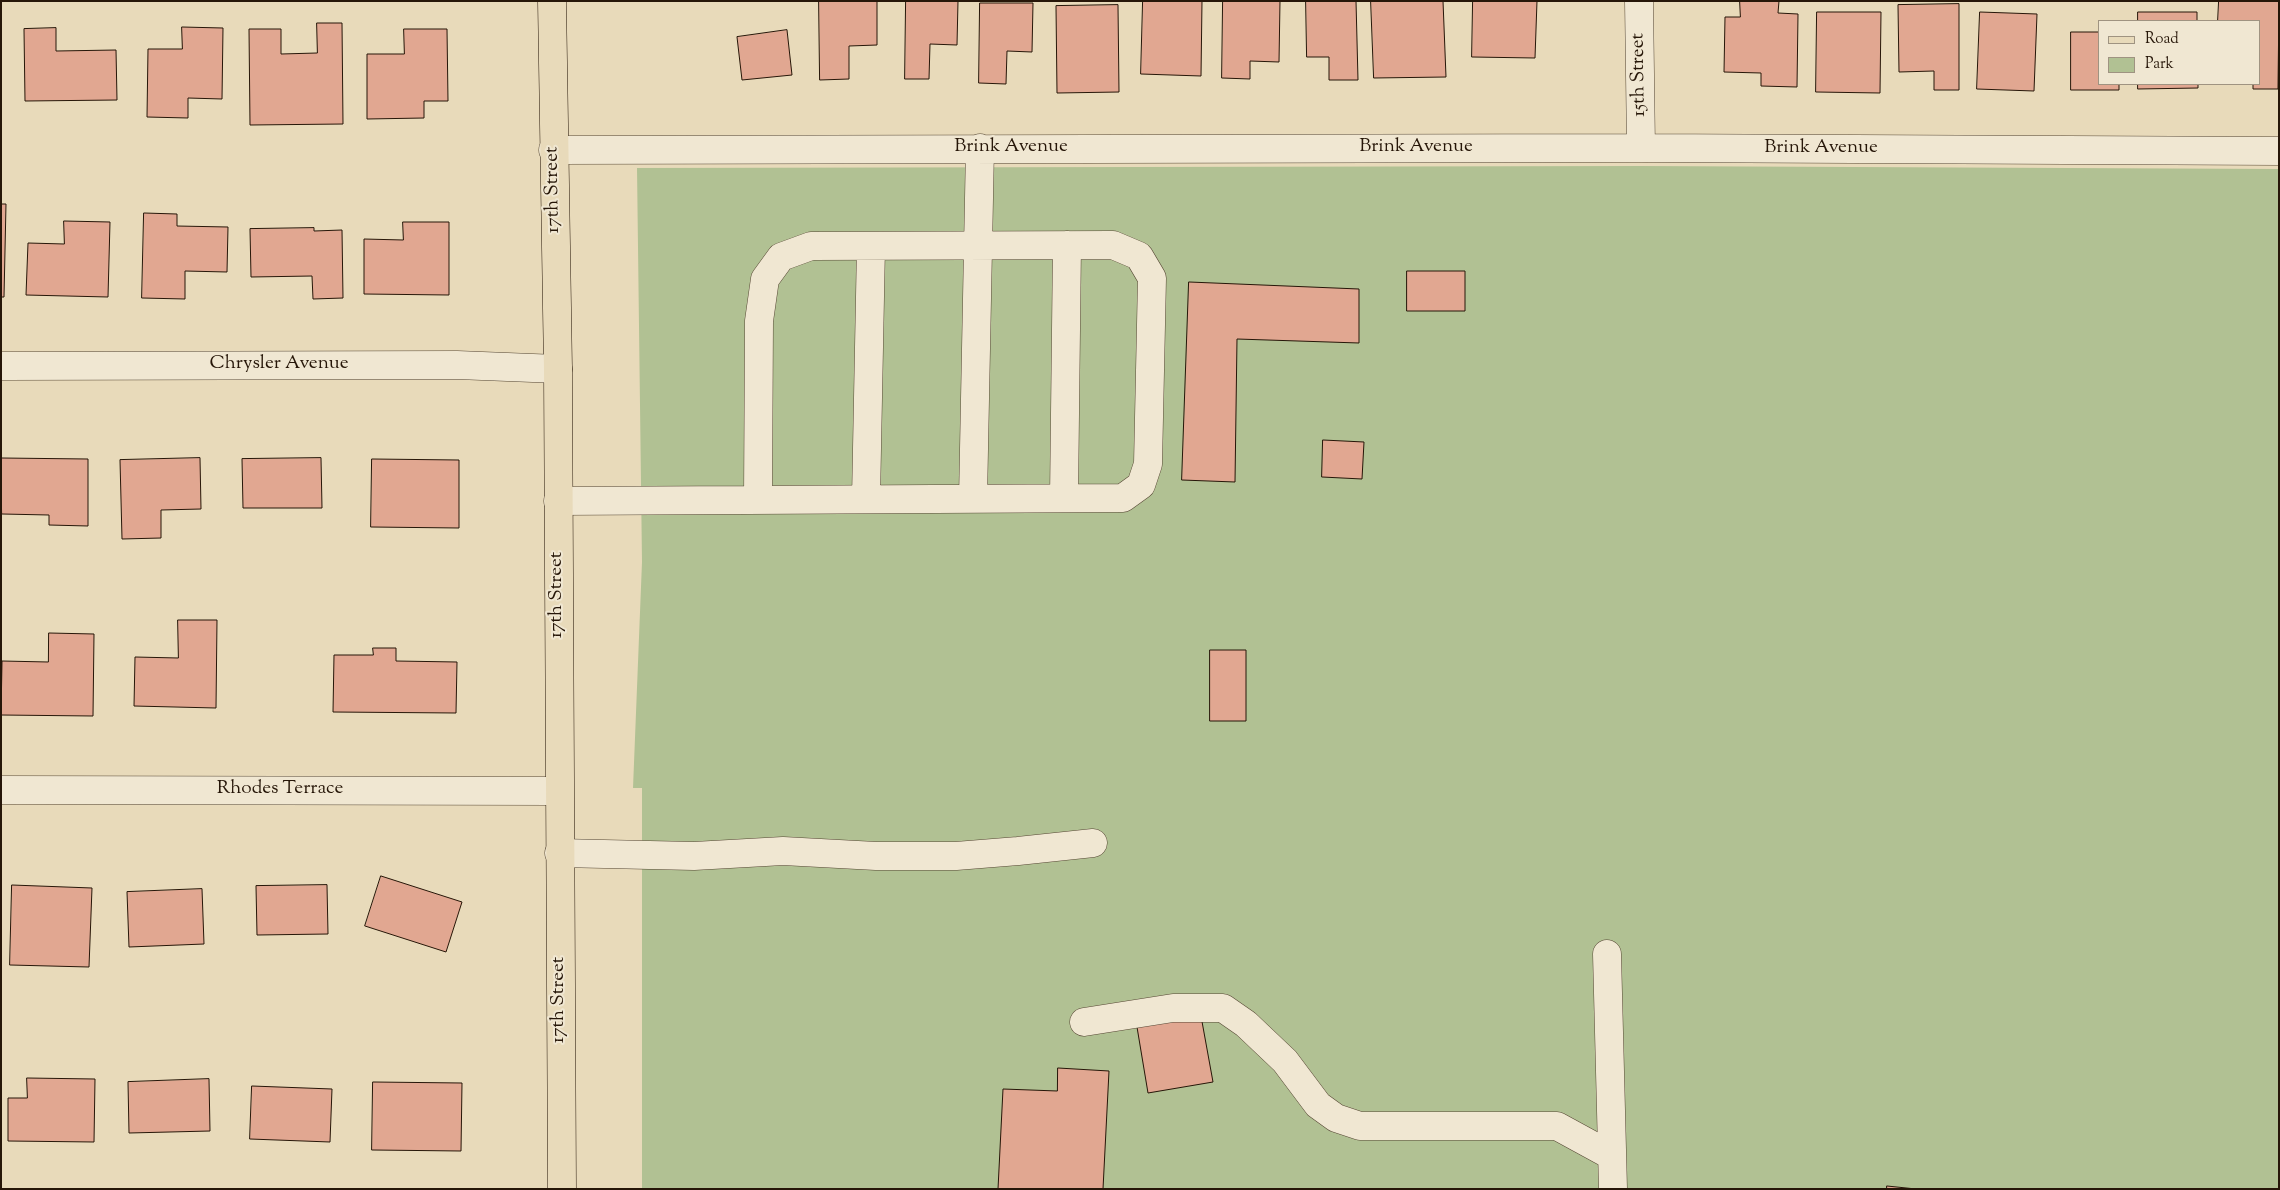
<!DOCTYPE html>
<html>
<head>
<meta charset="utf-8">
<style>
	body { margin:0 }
	#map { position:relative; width:2280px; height:1190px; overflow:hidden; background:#e8daba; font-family:"Sorts Mill Goudy",serif }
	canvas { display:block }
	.frame { position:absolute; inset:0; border:2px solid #261608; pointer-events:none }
	.legend { position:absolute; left:2098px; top:20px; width:162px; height:65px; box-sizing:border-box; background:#f0e7d2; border:1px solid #9f9381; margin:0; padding:6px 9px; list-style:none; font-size:15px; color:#261608 }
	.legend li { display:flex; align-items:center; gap:10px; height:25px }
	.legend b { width:25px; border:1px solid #9f9381 }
</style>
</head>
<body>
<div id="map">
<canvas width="2280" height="1190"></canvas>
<div class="frame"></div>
<ul class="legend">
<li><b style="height:6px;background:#e8daba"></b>Road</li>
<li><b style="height:14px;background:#b1c193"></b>Park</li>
</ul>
</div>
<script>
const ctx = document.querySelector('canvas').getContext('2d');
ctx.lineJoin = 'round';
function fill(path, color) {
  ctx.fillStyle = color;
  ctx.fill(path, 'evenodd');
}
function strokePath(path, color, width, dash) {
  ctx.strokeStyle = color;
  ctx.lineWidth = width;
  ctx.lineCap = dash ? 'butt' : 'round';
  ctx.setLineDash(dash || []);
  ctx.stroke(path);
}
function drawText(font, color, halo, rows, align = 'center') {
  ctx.font = font + ' "Sorts Mill Goudy",serif';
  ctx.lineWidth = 4;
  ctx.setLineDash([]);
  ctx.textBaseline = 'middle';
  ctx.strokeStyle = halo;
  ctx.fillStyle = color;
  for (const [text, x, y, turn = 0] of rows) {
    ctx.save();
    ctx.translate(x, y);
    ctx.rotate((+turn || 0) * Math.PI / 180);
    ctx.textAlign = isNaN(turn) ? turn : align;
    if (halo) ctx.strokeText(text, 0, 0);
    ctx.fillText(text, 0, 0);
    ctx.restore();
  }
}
const green = new Path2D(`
	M1641,166L2279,169V1189H642V788H633L642,562L637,168Z`);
const building = new Path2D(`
	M819,1H877V45L849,46V79L820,80Z
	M906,1H958L957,45L930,44L929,79H905Z
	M1143,1H1202L1201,76L1141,74Z
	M1223,1H1280L1279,62L1250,61V79L1222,78Z
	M1306,1H1356L1358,80H1329V57H1307Z
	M1371,1H1443L1446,77L1374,78Z
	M1473,1H1537L1535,58L1472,57Z
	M1740,1H1779L1778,13L1798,14L1797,87L1761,86V73L1724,72L1725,17H1740Z
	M2219,1H2279L2278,89H2253V84H2259V21H2218Z
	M980,3H1033L1032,52L1007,51L1006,84L979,83Z
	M1959,4V90H1934V71L1899,72L1898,5Z
	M1118,5L1119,92L1057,93L1056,6Z
	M1817,12H1881L1880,93L1816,92Z
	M1980,12L2037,14L2034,91L1977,89Z
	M2138,12H2197V21H2138Z
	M317,23H342L343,124L250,125L249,29H281V54L317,53Z
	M182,27L223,28L222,99L188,98V118L147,117L148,49H182Z
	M56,28V51L116,50L117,100L25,101L24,29Z
	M404,29H447L448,101H424V118L367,119V54H404Z
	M787,30L792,75L742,80L737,37Z
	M2071,32H2099V84H2119V90H2071Z
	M2138,84H2198V88L2138,89Z
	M1,204H6L4,297H1Z
	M144,213L177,214V226L228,227L227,272L185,271V299L142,298Z
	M64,221L110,222L108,297L26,295L28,243L64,244Z
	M403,222H449V295L364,294V239L403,240Z
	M314,228V231L342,230L343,298L313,299L312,276L251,277L250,229Z
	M1407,271H1465V311H1407Z
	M1189,282L1359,289V343L1237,339L1235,482L1182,480Z
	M1323,440L1364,442L1362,479L1322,477Z
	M1,458L88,459V526L49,525V515L2,514Z
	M200,458L201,509L161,510V538L122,539L120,460Z
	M321,458L322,508H243L242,459Z
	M372,459L459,460V528L371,527Z
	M178,620H217L216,708L134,706L135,657L178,658Z
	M49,633L94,634L93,716L1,715L2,661L48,662Z
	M373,648H396V661L457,662L456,713L333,712L334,655H373Z
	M1210,650H1246V721H1210Z
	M381,876L462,902L446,952L365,926Z
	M12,885L92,888L89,967L10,965Z
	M327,885L328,934L257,935L256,886Z
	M202,889L204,944L129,947L127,892Z
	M1201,1016L1213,1082L1148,1093L1137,1027Z
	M1058,1068L1109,1071L1103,1189H998L1003,1089L1057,1091Z
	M27,1078L95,1079L94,1142L8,1141V1098H27Z
	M209,1079L210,1131L129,1133L128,1082Z
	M373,1082L462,1083L461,1151L372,1150Z
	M252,1086L332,1089L330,1142L250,1139Z
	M1887,1186L1916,1189H1887Z`);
const minor = new Path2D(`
	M1639,1L1641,148
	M553,150L1641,148L2279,151
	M1,366L457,365L558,369
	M1064,498L1067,245
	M866,499L871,246
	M973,499L980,148
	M558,501L1123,498L1141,485L1148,464L1152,278L1139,256L1113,245L811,246L781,257L765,279L759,321L758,500
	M1,790L559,791
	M559,853L694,856L783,851L876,856H956L1018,851L1093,843
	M1607,954L1613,1189
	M1084,1022L1173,1008H1223L1246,1024L1285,1061L1318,1105L1336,1118L1360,1126H1557L1612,1156`);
const major = new Path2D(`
	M552,1L558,369L562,1189`);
const streetNames = [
	["15th Street",1640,75,-91],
	["Brink Avenue",1011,148],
	["Brink Avenue",1416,148],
	["Brink Avenue",1821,149],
	["17th Street",554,190,-91],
	["Chrysler Avenue",279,365],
	["17th Street",558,595,-90],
	["Rhodes Terrace",280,790],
	["17th Street",560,1000,-90]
];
fill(green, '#b1c193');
fill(building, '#e1a791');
strokePath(building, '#261608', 1);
strokePath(minor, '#564734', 29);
strokePath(major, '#261608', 29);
strokePath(minor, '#f0e7d2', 28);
strokePath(major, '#e8daba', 28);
drawText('19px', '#261608', '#f0e7d2', streetNames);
</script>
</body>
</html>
